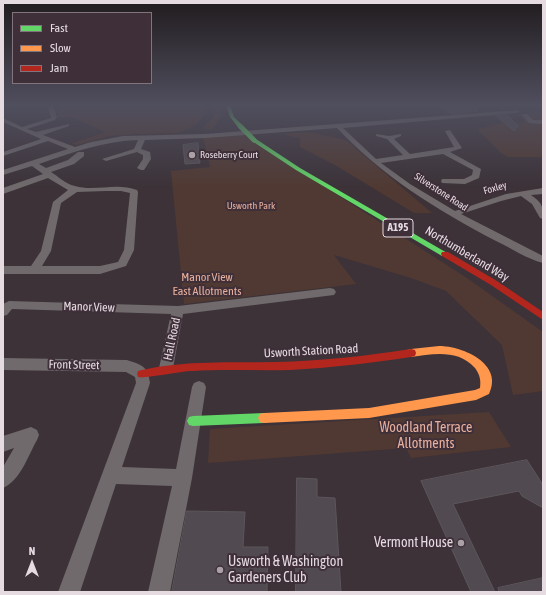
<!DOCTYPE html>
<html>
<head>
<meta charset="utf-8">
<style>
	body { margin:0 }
	#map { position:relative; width:546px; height:595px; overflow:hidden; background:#3c3238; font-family:"Asap Condensed",sans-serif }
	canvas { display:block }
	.frame { position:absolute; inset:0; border:4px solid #e6dbe1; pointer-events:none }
	.legend { position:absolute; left:12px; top:12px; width:140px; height:72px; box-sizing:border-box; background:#3f2f39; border:1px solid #82747c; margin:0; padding:5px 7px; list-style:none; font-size:12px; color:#e6dbe1 }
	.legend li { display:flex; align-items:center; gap:8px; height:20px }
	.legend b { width:20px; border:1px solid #82747c }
	.north { position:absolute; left:12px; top:543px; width:40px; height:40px; -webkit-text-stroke:3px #3f2f39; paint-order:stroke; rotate:0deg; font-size:11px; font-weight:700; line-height:16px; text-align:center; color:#e6dbe1 }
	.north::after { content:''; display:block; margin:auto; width:14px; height:18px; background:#e6dbe1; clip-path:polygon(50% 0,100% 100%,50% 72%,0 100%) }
</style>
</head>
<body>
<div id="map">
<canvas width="546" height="595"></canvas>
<div class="frame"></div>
<ul class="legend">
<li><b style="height:5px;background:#63d668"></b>Fast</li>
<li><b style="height:5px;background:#ff974d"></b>Slow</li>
<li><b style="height:5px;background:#b3261e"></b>Jam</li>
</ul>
<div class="north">N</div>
</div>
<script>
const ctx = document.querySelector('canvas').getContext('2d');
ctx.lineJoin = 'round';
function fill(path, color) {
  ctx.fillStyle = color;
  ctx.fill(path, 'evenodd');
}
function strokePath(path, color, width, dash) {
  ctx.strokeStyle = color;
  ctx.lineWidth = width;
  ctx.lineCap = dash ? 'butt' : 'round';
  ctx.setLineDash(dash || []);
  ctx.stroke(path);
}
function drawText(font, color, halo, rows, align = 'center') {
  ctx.font = font + ' "Asap Condensed",sans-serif';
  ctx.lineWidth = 4;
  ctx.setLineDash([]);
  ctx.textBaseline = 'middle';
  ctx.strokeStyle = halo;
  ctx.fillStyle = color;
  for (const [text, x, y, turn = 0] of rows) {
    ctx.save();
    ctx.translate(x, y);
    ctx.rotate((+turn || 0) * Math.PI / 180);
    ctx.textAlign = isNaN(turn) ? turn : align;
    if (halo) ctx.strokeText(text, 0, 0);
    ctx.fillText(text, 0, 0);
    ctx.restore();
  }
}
const green = new Path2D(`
	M56,105H204L207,112L196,125L178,133L133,134L109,136L77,145L73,144V143L105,132L71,117H58Z
	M214,105H220L222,115L212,130L202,129L214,116Z
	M543,111V157H508L501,153L477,129L505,123L525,122L517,114Z
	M309,132L346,140L432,213H414L335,165L300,147V138L281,134Z
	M241,133L467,278L543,332V391L513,395L502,345L446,291L411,278L334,255L356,284L184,304L171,171L210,167L203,137Z
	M489,412L511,447L411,458L406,448L208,463L210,429Z`);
const building = new Path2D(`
	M437,105H478V111L452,114Z
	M507,115L518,126L514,131L496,116Z
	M198,143L200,163L185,164L183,145Z
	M527,460L543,485V508L522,496L519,491L453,504L495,592H471L421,481Z
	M297,478L317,479V497L335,498L341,592H296Z
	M187,511L245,512L243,547H268L267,592H172Z
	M543,578V592H499L498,588Z`);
const street = new Path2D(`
	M47,105H53L57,117L55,120L27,129L36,132L69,124V126L43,135L75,147L91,142L123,136L205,134L519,110V112L517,113L343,128L376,159L403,155L387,139L376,136V134L389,136L401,134V136L394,139L410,154L454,147L445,131L450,130L462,148L450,152L481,169L479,178L465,184L442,183L441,181L442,179H464L472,175L473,170L443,154L381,163L410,184L455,211L506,194L543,188V194L531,195C542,203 543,205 543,219L540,218L532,204L521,196L501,201L461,214L543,256V263C527,259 511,248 496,241C437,210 382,176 337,128L205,138L145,140L141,149L150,152L151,159L144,170H141L137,168L143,159V155L137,152L106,161L102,159L134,149L138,140C103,141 71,153 39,164L46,168L68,160L78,152H84V156L74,164L51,172C58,176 65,184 75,186C95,192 116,182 137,190L138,192L134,250L126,266L100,274H3V266H31L41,251L53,202L68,190L48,178L3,194V188L43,174L32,166L3,175V170L68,149L48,141L3,156V152L41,139L3,122V118L22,127L51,118ZM106,191H121L130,193L124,250L118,262L100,266H42L51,251L61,203L77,192Z
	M523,114H527L533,120H543V124L529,123L522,115Z
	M330,288L334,289L336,292L334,295L183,314L173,368L171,372L166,374L161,372L159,368L171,314L12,309L7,315L3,316V304L9,301L178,306Z
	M3,358L127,360C142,365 148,366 150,383L122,467L176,469L192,387L194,383L199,381L204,383L206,387L192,478L170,592H148L172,486L116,484L80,592H58L136,383L135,377L126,372L3,370Z
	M31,427L37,430L39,435L37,440C28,456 20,481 3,488V467L14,448L3,452V436Z`);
const fast = new Path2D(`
	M226,105H230L234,117L242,125V127H238L230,117Z
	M252,139H256L300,168L449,254L448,256H442L296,170L252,141Z
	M264,413L268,414L270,418L268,422L264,423L193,426L189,425L187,421L189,417L193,416Z`);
const slow = new Path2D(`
	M439,346C463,346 504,364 489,394L476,400L369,418L264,423L260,422L258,418L260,414L264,413L369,408L475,390L480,388C481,380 480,375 475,368C458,349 433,354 411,357L407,356L406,353L407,350L411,349Z`);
const jam = new Path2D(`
	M442,252H448L497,281L543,312V320L491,285L442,256L441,254Z
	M411,349L415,350L416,353L415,356L411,357C371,363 330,368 290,370C257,371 225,369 192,371C182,371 144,379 138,377L137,374L138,371L142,370C186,360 230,363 275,362C321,361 366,356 411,349Z`);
const fastBridge = new Path2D(`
	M240,126L254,140`);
const markers = [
	[192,155,4,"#aaa0a6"],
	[461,543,4,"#aaa0a6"],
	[220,570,4,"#aaa0a6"]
];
const farPoinames = [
	["Roseberry Court",200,155]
];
const farStreetnames = [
	["Foxley",495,188,-16],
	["Silverstone Road",441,192,33]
];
const farParknames = [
	["Usworth Park",251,206]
];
const shields = [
	[398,228,30]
];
const shieldNames = [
	["A195",398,228]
];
const streetNames = [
	["Northumberland Way",467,254,31],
	["Manor View",89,307,2],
	["Hall Road",172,339,-78],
	["Usworth Station Road",311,351,-3],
	["Front Street",74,365,1]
];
const parkNames = [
	["Manor View",207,277],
	["East Allotments",207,291]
];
const nearParknames = [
	["Woodland Terrace",426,428],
	["Allotments",426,444]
];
const nearPoinames = [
	["Vermont House",453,543],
	["Usworth & Washington",228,562,"left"],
	["Gardeners Club",228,578,"left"]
];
fill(green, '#503932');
fill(building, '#514a51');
strokePath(building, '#5c565b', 1);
fill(street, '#706a6c');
fill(fast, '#63d668');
fill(slow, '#ff974d');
fill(jam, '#b3261e');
strokePath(fastBridge, '#63d668', 5);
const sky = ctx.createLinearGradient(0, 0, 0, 188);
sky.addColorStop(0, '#211c1f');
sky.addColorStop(0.56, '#504f5e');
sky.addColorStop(1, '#504f5e00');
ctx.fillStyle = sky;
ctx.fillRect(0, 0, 546, 188);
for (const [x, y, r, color] of markers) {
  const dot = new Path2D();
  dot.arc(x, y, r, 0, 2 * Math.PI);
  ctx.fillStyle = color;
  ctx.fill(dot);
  strokePath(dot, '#3f2f39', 1.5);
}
drawText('10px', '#e6dbe1', '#3f2f39', farPoinames, 'left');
drawText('10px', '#e6dbe1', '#3f2f39', farStreetnames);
drawText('10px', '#e8b09c', '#3f2f39', farParknames);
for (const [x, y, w] of shields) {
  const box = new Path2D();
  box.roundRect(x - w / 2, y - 9, w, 18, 3);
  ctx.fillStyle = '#3f2f39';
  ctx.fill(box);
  strokePath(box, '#e6dbe1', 1);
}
drawText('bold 11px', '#e6dbe1', null, shieldNames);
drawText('12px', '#e6dbe1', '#3f2f39', streetNames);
drawText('12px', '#e8b09c', '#3f2f39', parkNames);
drawText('14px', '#e8b09c', '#3f2f39', nearParknames);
drawText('14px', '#e6dbe1', '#3f2f39', nearPoinames, 'right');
</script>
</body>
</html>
